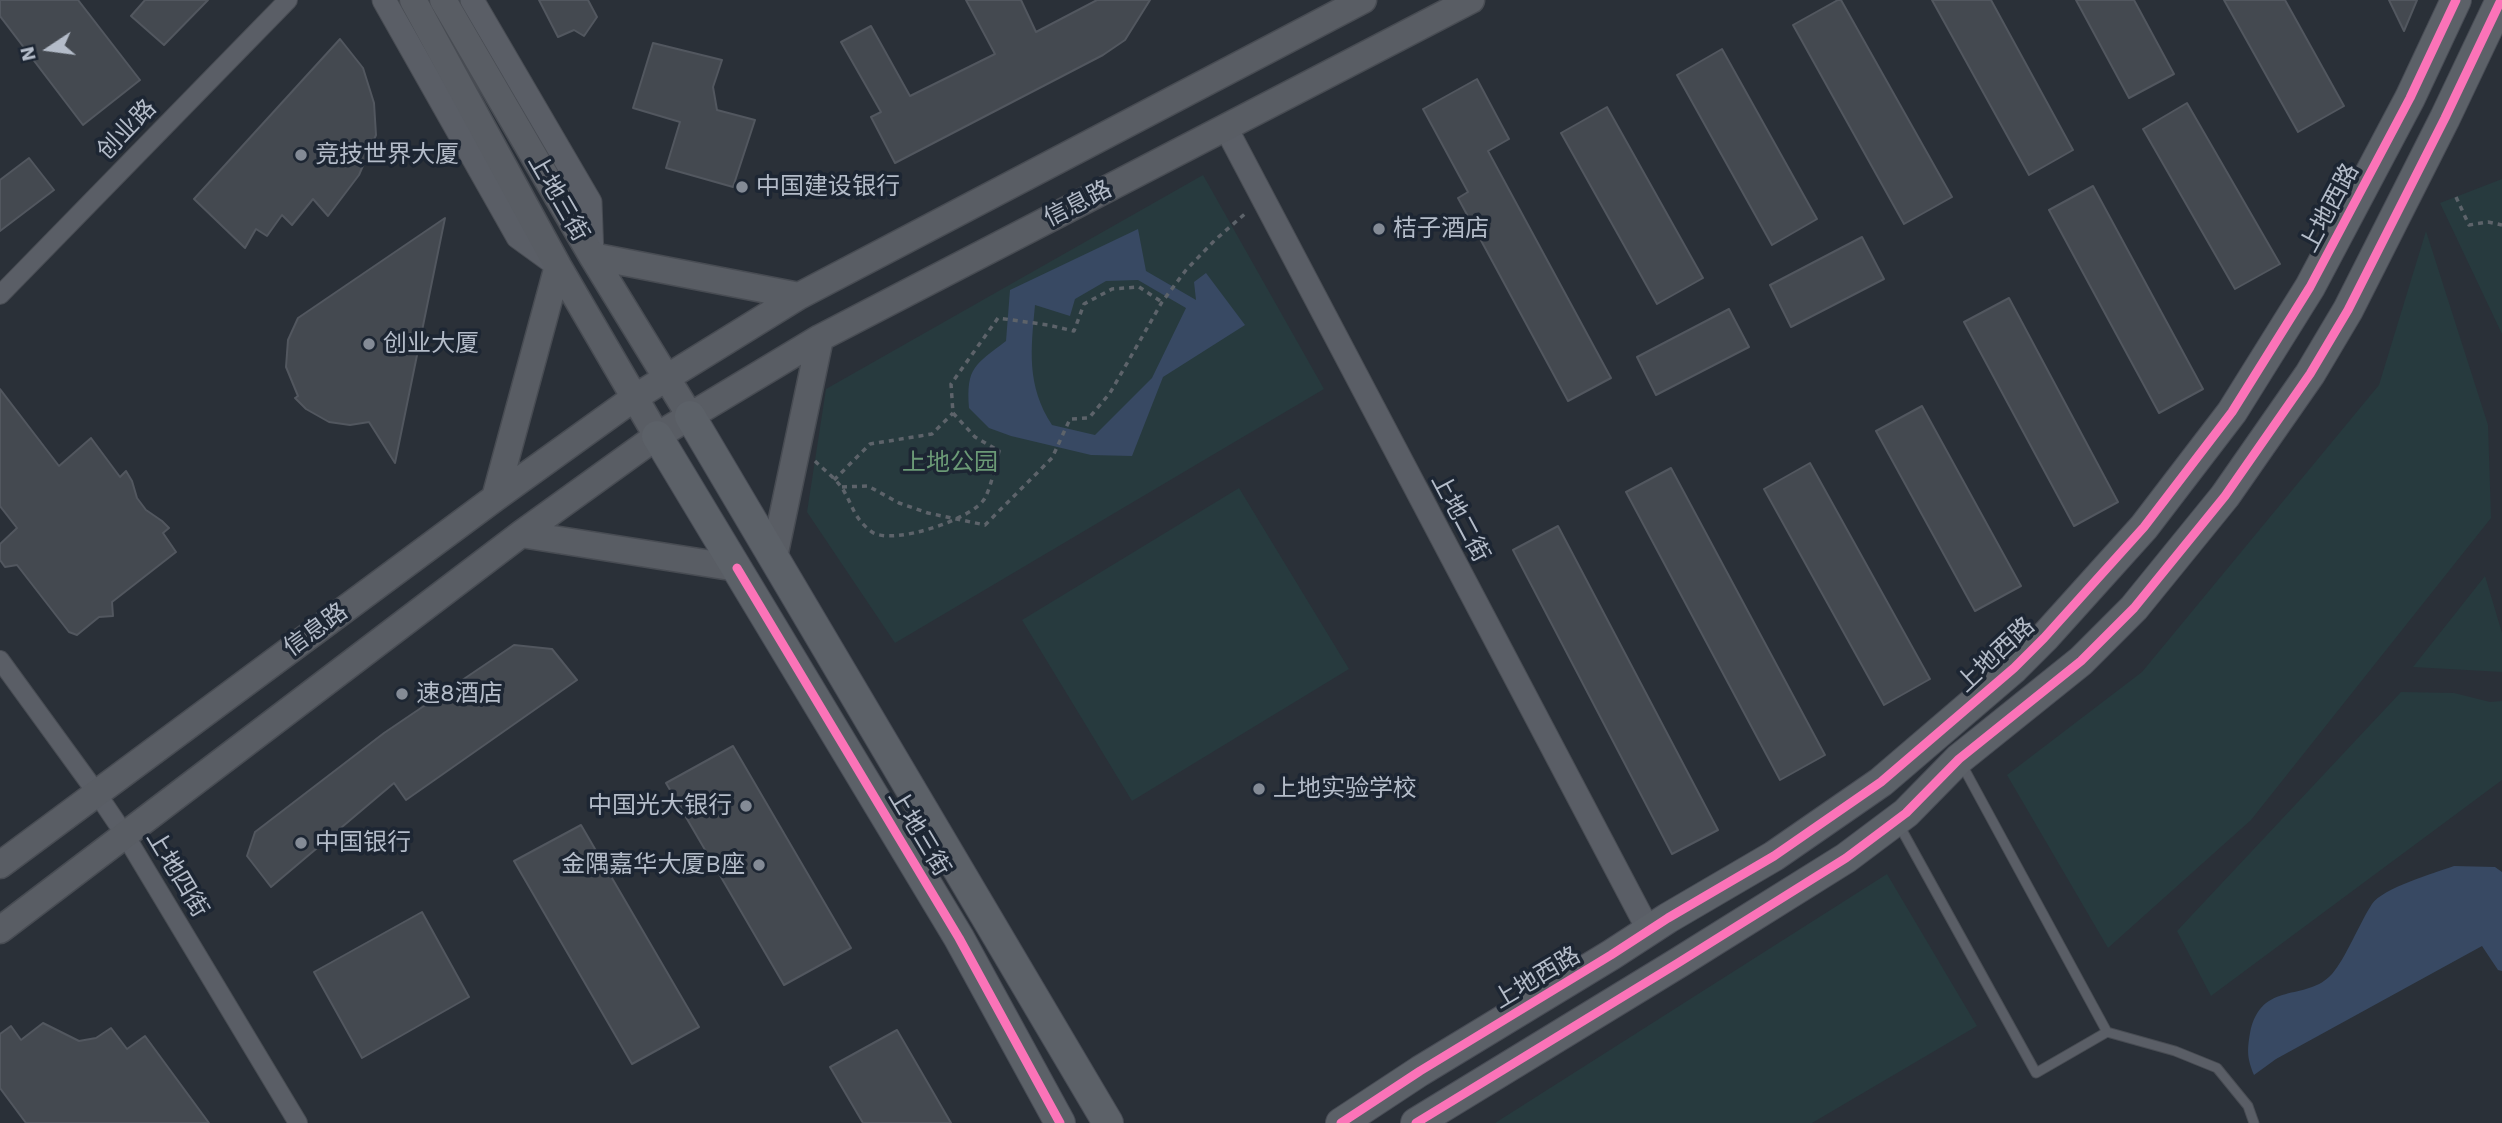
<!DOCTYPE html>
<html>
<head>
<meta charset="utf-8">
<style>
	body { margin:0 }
	#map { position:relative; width:2502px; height:1123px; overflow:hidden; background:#2a3038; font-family:"Work Sans",sans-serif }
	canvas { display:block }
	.north { position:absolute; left:14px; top:14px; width:70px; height:70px; -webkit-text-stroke:5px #1d2633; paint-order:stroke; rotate:257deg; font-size:19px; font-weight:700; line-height:28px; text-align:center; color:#b4bcc9 }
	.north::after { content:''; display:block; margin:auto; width:24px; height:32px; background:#b4bcc9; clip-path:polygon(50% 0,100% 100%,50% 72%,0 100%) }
</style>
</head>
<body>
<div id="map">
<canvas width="2502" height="1123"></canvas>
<div class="north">N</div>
</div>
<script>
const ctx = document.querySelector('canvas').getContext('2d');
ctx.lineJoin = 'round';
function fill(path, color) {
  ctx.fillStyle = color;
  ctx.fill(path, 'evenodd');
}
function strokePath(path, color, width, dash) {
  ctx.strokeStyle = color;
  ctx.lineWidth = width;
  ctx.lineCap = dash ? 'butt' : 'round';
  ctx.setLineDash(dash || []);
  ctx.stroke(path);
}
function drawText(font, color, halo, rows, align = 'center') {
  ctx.font = font + ' "Work Sans","Noto Sans SC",sans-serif';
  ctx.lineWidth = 7;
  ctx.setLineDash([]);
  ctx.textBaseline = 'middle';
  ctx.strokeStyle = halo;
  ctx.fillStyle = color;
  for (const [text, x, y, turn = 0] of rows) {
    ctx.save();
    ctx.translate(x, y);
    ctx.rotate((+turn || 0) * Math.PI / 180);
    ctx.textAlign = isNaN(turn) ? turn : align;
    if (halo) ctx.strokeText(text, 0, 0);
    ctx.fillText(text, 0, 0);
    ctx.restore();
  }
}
const green = new Path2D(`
	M1203,175L1324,389L895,643L807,512L826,389Z
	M2502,179V334L2440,203Z
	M2426,231L2488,425L2491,518L2251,820L2108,948L2007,775L2142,672L2379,385Z
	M1239,488L1349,669L1132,801L1022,620Z
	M2485,576L2502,633V672L2413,667Z
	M2401,692L2454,693L2490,702L2502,701V780L2211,996L2177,931Z
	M1887,874L1977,1026L1812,1123H1495Z`);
const water = new Path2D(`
	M1138,229L1146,271L1196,300L1194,282L1206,273L1245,325L1163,377L1132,456L1091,455L1011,436L989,428L969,408C966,367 975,365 1006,341L1010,290ZM1138,280L1186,308L1152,378L1095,435L1052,425C1026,385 1031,349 1035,305L1070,316L1075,299L1106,281Z
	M2454,866L2495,867L2502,872V971L2498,970L2482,946L2276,1059L2254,1075C2247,1058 2247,1051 2250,1033C2261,979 2306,1003 2332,974C2346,958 2359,924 2372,904C2383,888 2434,873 2454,866Z`);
const building = new Path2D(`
	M0,0H78L140,80L83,125L0,16Z
	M145,0H208L164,45L131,16Z
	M539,0H588L597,17L584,36L574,30L558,37Z
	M966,0H1021L1036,32L1097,0H1150L1125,40L1103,55L895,163L871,117L881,112L841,42L871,26L910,96L995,54Z
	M1838,0H1841L1952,197L1904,224L1793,25Z
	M1932,0H1991L2073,150L2029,175Z
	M2076,0H2134L2174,74L2129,98Z
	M2224,0H2285L2344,106L2298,132Z
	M2389,0H2417L2404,31Z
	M340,39L363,68L374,103L376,135L359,175L328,216L313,199L292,225L282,215L267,236L256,229L245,248L194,199Z
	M653,43L722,60L713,87L717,110L755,120L733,187L666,168L680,122L633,108Z
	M1722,49L1817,219L1772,245L1677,75Z
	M1477,79L1509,139L1488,151L1611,378L1568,401L1458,198L1468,192L1423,109Z
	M2187,103L2280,264L2235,289L2143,129Z
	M1607,107L1703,278L1657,304L1561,133Z
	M29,158L54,190L0,231V180Z
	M2093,186L2203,389L2159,413L2049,210Z
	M445,218L395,463L369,422L350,425L329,422L306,409L295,398L298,396L286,367L288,340L298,318Z
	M1862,237L1884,279L1791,327L1770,285Z
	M2009,298L2118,502L2074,526L1964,322Z
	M1729,309L1749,347L1656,395L1637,357Z
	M0,389L59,466L91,438L120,477L126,471L132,481L137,498L146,510L162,521L169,528L163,533L176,552L112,602L113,616L99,617L77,635L69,632L17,565L5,567L0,560V544L17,528L0,506Z
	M1922,406L2021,586L1975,611L1876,431Z
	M1810,463L1930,679L1884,705L1764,489Z
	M1671,468L1825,755L1780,780L1626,492Z
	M1558,526L1718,830L1672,854L1513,550Z
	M514,645L552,649L577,680L406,800L394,783L271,887L247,856L255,832L384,733Z
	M733,746L851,948L784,985L666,783Z
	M581,825L699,1027L632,1064L514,861Z
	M422,912L469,997L362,1058L314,972Z
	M43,1023L79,1041L96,1038L111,1028L127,1049L145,1036L209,1123H26L0,1088V1034L11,1026L21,1040Z
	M897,1030L951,1123H863L830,1067Z`);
const path = new Path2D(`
	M2456,197L2469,225L2488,222L2502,225
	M815,461C824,470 835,478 842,488C853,505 853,518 872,532C892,546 974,519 985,498C992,484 995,466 999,451L975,437L953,413L951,384L998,318L1048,325L1074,331L1084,304L1112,289L1139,287L1162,302
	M834,480L870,444L932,434L953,413
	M842,487L868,486L899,503L928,513L985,525L1052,458L1070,419L1089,418L1110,393L1162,302L1186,270L1215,240L1247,212`);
const service = new Path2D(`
	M1899,825L2036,1073L2107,1032L1961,763
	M2107,1032L2175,1051L2217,1068L2248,1106L2254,1123`);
const minor = new Path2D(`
	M0,295L288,0
	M0,660L96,792L125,835L298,1123`);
const tertiary = new Path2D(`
	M384,0L518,237L558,266
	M472,0L590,202L592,256
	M1226,128L1649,931`);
const secondary = new Path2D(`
	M413,0L558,266L657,436
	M443,0L592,256L690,416
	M592,256L799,296
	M495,498L558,266
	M521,534L737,568
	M774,557L820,338
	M0,865L495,498L634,398L799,296L1363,0
	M0,930L521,534L657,436L820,338L1471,0`);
const primary = new Path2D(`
	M690,416L1108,1123
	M657,436L959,938L1060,1123
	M1341,1123L1420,1071L1611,955L1668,918L1774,856L1881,782L2014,668L2044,638L2144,527L2232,412L2310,287L2410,98L2456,0
	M1416,1123L1678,963L1846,858L1906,813L1959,759L2081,661L2134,608L2225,496L2310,374L2348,310L2445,118L2501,0`);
const cycleway = new Path2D(`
	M737,568L959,938L1060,1123
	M1341,1123L1420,1071L1611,955L1668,918L1774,856L1881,782L2014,668L2044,638L2144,527L2232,412L2310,287L2410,98L2456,0
	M1416,1123L1678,963L1846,858L1906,813L1959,759L2081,661L2134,608L2225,496L2310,374L2348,310L2445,118L2501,0`);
const markers = [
	[301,155,7,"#848b96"],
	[742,187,7,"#848b96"],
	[1379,229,7,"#848b96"],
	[369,344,7,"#848b96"],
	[402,694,7,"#848b96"],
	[1259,789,7,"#848b96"],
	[746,806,7,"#848b96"],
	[301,843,7,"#848b96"],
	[759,865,7,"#848b96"]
];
const streetNames = [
	["创业路",127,130,-46],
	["上地三街",558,198,60],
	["信息路",1078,204,-27],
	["上地西路",2330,208,-62],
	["上地二街",1460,518,62],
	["信息路",316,630,-36],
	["上地西路",1996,655,-43],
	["上地三街",919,833,59],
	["上地四街",177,874,59],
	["上地西路",1537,978,-31]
];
const poiNames = [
	["竞技世界大厦",315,155],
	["中国建设银行",756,187],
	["桔子酒店",1393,229],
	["创业大厦",383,344],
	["速8酒店",416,694],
	["上地实验学校",1273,789],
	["中国光大银行",732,806,"right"],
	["中国银行",315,843],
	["金隅嘉华大厦B座",745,865,"right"]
];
const parkNames = [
	["上地公园",950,463]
];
fill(green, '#273a3e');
fill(water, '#384963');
fill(building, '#444950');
strokePath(building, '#52575f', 2);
strokePath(service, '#484c53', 11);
strokePath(minor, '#484c53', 20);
strokePath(tertiary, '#484c53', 25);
strokePath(secondary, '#484c53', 29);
strokePath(primary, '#484c55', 32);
strokePath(path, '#5d636a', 3.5, [5, 5]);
strokePath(service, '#5a5e66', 9);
strokePath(minor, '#5a5e66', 18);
strokePath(tertiary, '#5a5e66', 23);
strokePath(secondary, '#595d64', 26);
strokePath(primary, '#5c6168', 30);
strokePath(cycleway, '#fb73b8', 9);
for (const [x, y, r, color] of markers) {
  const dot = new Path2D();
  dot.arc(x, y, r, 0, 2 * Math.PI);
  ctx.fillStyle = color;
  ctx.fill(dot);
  strokePath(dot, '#1d2633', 2.5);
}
drawText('24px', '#b4bcc9', '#1d2633', streetNames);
drawText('24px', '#b4bcc9', '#1d2633', poiNames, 'left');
drawText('24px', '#6b9a76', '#1d2633', parkNames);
</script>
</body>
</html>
